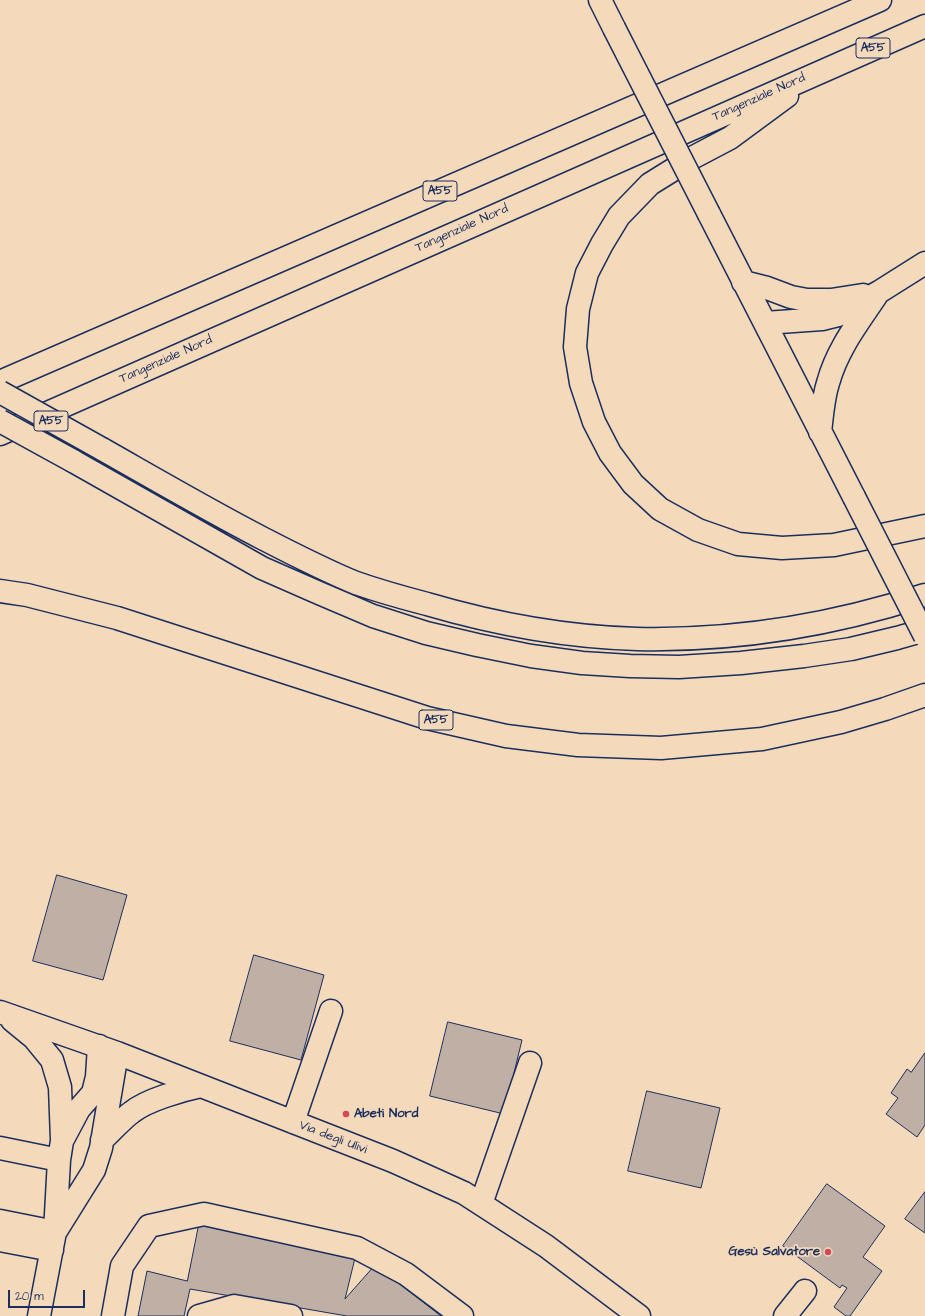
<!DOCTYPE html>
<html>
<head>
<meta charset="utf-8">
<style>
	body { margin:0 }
	#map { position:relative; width:925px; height:1316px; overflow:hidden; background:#f4d9bb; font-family:"Architects Daughter",sans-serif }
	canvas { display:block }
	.scale { position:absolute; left:8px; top:1290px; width:77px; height:18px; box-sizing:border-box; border:2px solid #1b2f5e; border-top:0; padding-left:5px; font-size:12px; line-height:14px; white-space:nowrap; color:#1b2f5e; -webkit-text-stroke:3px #f4d9bb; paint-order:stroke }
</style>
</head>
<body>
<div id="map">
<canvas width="925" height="1316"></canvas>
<div class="scale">20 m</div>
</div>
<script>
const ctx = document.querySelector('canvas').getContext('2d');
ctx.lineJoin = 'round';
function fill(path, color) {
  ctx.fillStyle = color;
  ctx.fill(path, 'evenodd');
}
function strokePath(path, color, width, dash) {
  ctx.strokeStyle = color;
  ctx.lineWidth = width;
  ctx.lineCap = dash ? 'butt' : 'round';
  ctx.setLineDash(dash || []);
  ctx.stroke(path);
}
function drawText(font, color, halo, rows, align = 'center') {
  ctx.font = font + ' "Architects Daughter",sans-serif';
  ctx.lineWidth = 3.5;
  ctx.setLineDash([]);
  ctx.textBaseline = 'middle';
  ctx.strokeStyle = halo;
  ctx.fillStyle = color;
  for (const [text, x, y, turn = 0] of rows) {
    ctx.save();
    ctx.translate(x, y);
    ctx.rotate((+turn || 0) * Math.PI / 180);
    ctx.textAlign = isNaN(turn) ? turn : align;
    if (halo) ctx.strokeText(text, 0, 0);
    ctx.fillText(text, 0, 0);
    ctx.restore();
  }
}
const building = new Path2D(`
	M57,875L127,895L103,980L33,961Z
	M254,955L324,975L301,1060L230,1041Z
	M448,1022L522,1040L504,1114L430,1096Z
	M925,1053V1125L917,1137L886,1114L898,1098L891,1093L907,1069L911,1072Z
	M647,1091L720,1108L701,1188L628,1171Z
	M827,1184L885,1226L863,1257L882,1271L850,1316H846L834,1307L847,1288L842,1285L840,1288L783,1246Z
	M925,1192V1233L905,1219Z
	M199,1225L355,1258L345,1299L375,1265L441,1316H347L190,1289L184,1316H138L147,1271L187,1281Z`);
const minor = new Path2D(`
	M0,1012L117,1053L393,1161L464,1193L546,1246L639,1316
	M12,1020L34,1038L52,1060L60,1087L62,1140
	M293,1122L331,1011
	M102,1140C112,1131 121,1120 132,1112C147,1100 182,1090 201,1086
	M0,1148L59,1160
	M481,1204L530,1063
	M0,1221L55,1232
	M56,1231L94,1170L101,1148L117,1053
	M0,1240L52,1250
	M39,1316L55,1232L59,1160L62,1141L79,1109L93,1093L97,1077L99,1046
	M113,1316L122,1266L149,1226L204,1214L357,1248L406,1274L462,1316
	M199,1316L234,1306L291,1316
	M785,1316L805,1291`);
const highway = new Path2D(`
	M600,0L614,28
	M787,96L730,138L692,158L650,184L619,216L602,244L587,273L578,309L575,347L581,383L594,422L610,453L633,484L660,509L698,530L738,544L782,548L834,545L925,526
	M709,214L854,497
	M743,282L767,288L791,297L807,300H831L863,295
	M765,323L822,319L838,315L879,292L925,263
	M0,382L880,0
	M820,432C822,416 823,398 828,383C837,350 857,324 876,296
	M0,434L925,26
	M102,449C155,479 208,510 262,538C293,554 324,570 356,583C379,591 404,598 427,604C495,624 567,637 637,639C734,641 833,625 925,595
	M73,461L262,568L319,593L373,616L426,633L477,645L531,656L582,663L630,666L679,667L741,663L804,656L851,649L897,638L925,630
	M0,591L27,595L117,618L427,718L506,736L578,745L661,748L762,739L841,722L885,709L925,695`);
const highwayBridge = new Path2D(`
	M614,28L709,214
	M0,392L102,449
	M0,421L73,461
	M854,497L925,636`);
const markers = [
	[346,1114,4,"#d1495b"],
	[828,1252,4,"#d1495b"]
];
const shields = [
	[873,48,34],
	[440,191,34],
	[51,421,34],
	[436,720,34]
];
const shieldNames = [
	["A55",873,48],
	["A55",440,191],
	["A55",51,421],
	["A55",436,720]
];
const streetNames = [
	["Tangenziale Nord",759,98,-24],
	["Tangenziale Nord",462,229,-24],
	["Tangenziale Nord",166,360,-24],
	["Via degli Ulivi",333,1138,21]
];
const poiNames = [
	["Abeti Nord",354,1114],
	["Gesù Salvatore",820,1252,"right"]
];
fill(building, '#bfafa4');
strokePath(building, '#1b2f5e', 1);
strokePath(minor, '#1b2f5e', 25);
strokePath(highway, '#1b2f5e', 25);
strokePath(minor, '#f4d9bb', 22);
strokePath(highway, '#f4d9bb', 22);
strokePath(highwayBridge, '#1b2f5e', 25, []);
strokePath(highwayBridge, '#f4d9bb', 22);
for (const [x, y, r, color] of markers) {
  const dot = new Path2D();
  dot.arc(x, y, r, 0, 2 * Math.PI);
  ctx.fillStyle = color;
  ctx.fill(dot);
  strokePath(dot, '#f4d9bb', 1.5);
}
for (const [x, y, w] of shields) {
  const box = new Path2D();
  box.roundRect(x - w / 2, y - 10, w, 20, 3);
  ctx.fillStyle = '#f4d9bb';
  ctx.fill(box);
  strokePath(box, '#1b2f5e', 1);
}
drawText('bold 12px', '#1b2f5e', null, shieldNames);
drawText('13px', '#1b2f5e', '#f4d9bb', streetNames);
drawText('bold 13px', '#1b2f5e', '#f4d9bb', poiNames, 'left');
</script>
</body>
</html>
